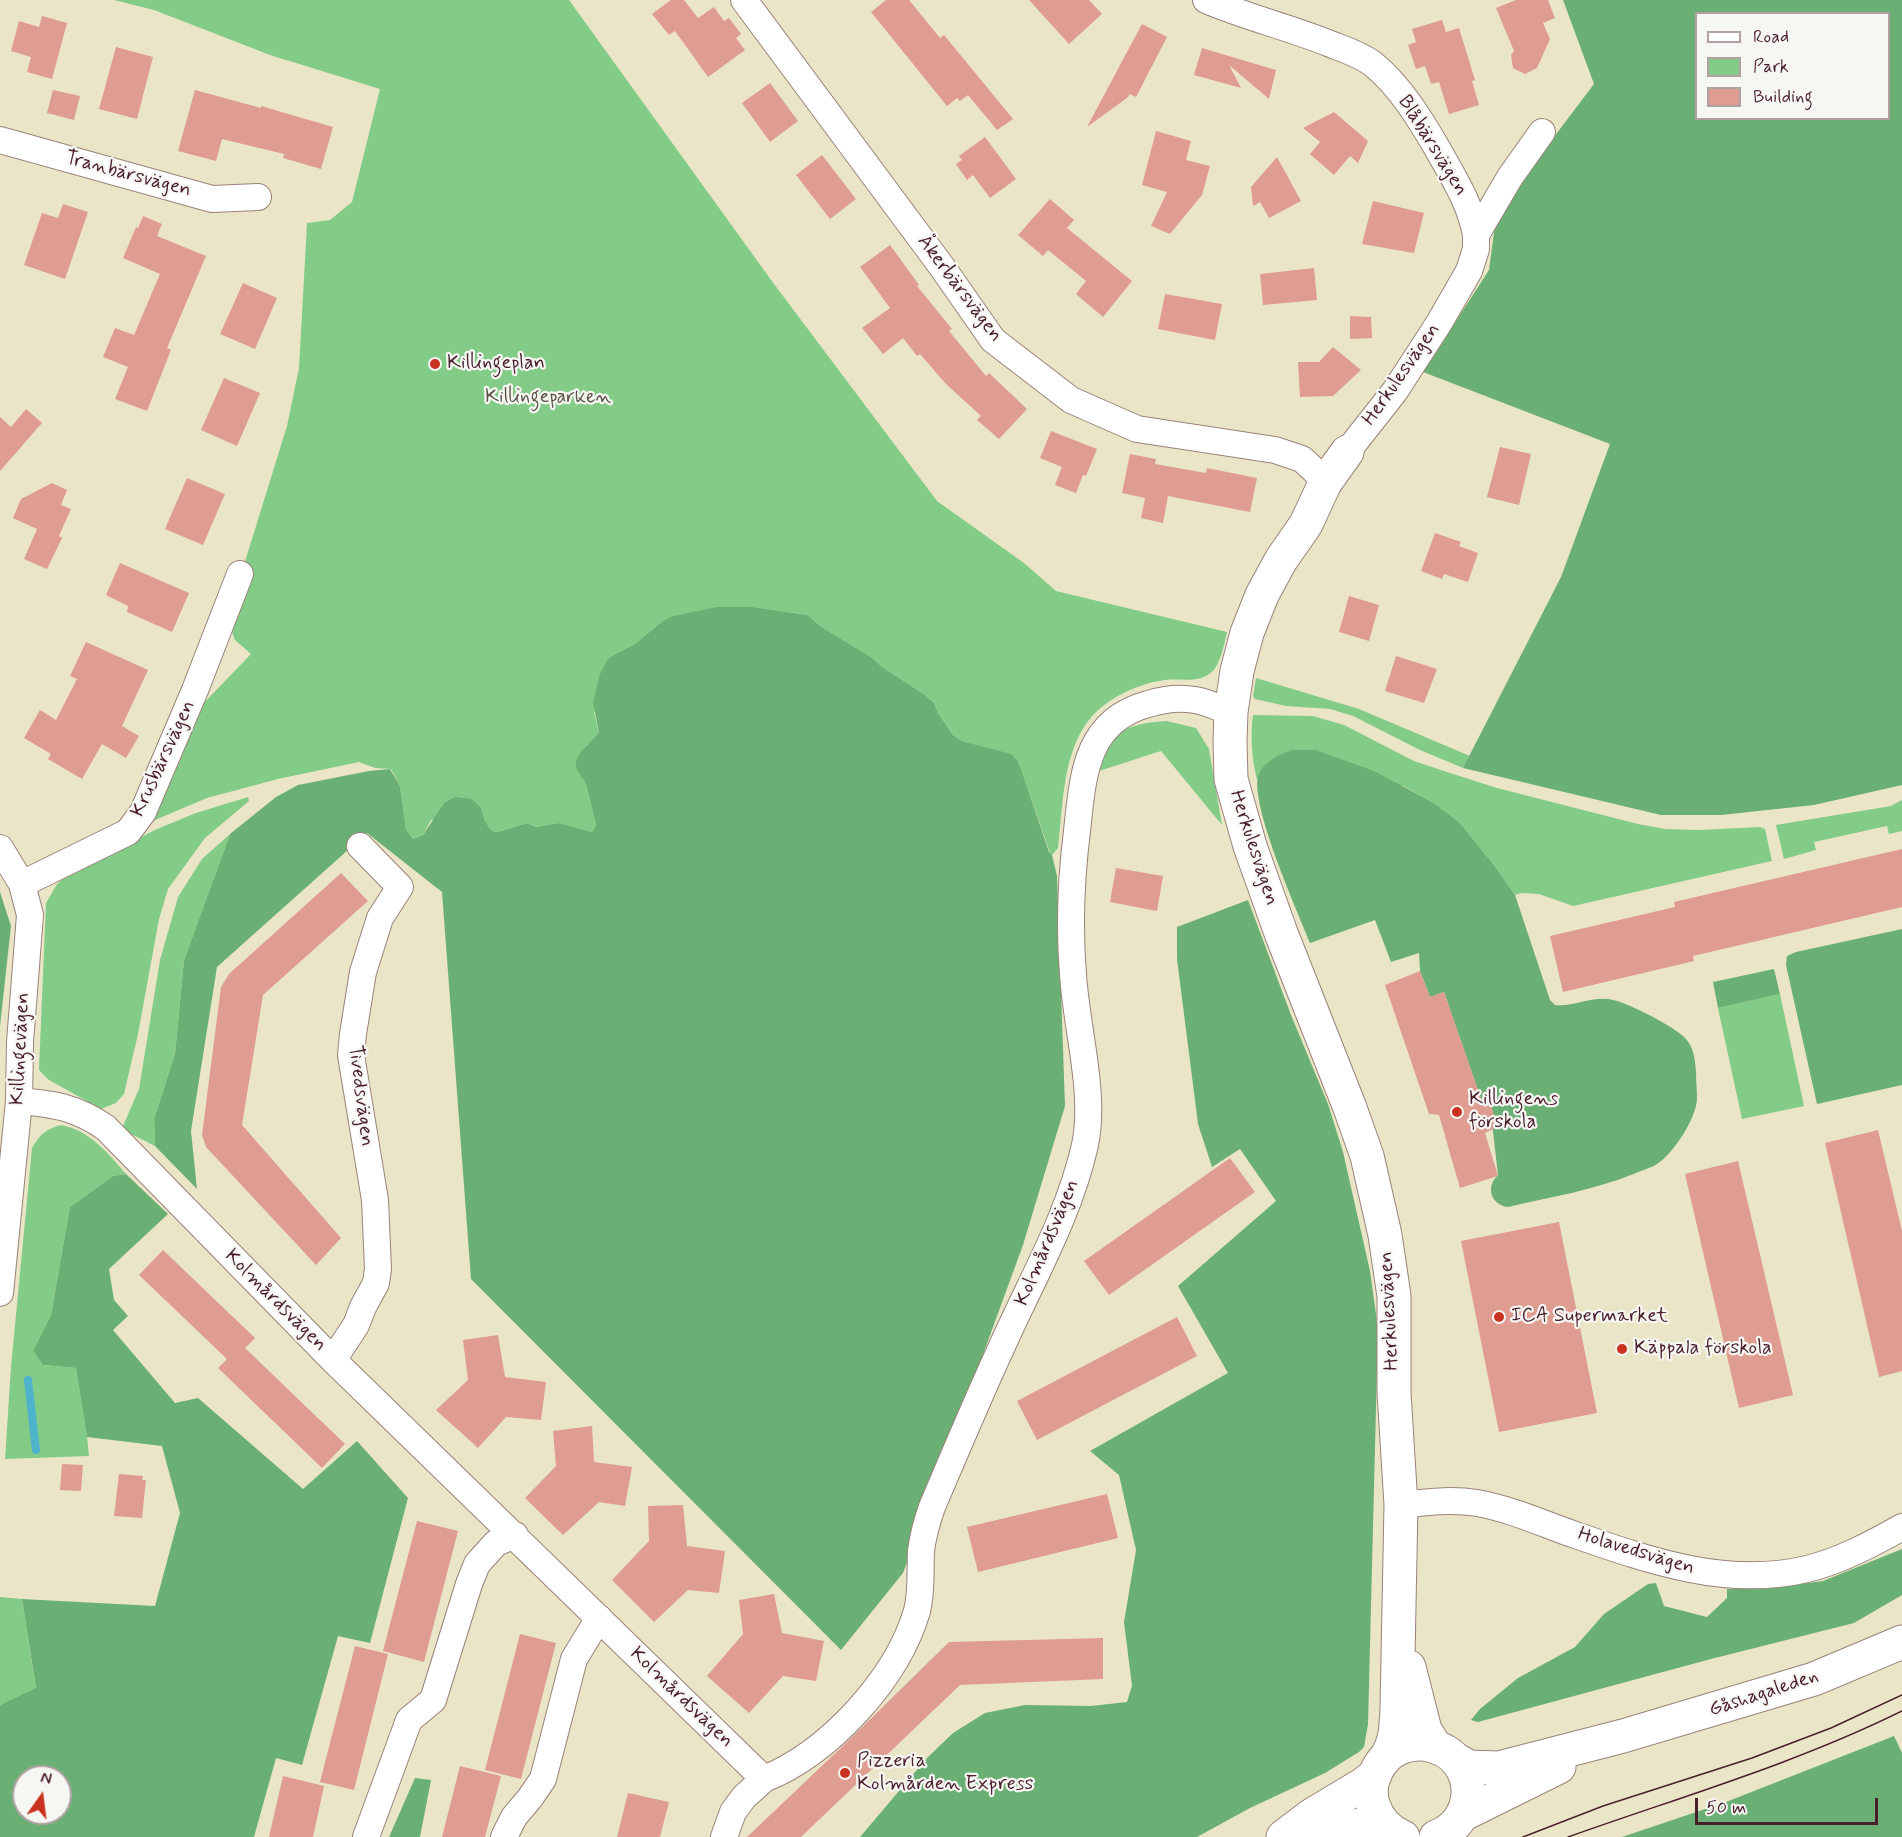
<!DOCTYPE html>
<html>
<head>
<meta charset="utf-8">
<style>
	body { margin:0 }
	#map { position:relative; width:1902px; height:1837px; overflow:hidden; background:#ebe5c7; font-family:Mynerve,sans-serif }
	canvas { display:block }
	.legend { position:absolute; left:1695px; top:12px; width:195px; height:108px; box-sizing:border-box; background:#f6f6f2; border:2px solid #b1a0a2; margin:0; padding:8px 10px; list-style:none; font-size:18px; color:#4a1f2b }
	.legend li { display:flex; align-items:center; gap:12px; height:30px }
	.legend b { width:30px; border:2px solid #b1a0a2 }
	.north { position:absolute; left:12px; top:1765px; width:60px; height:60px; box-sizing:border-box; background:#f6f6f2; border:2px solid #b1a0a2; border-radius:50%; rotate:14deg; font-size:16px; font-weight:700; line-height:24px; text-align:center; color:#4a1f2b }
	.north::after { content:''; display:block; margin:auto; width:21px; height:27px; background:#c8321e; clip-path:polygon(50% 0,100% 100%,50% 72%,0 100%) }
	.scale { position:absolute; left:1695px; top:1798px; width:183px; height:27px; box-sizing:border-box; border:3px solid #4a1f2b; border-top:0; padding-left:8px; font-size:18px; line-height:21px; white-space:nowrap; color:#4a1f2b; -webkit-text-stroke:4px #f6f6f2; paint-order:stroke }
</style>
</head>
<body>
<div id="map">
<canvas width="1902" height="1837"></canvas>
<ul class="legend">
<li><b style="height:8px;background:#fff"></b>Road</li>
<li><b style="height:16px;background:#83cc88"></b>Park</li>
<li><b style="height:16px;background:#df9c90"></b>Building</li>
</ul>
<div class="north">N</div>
<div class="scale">50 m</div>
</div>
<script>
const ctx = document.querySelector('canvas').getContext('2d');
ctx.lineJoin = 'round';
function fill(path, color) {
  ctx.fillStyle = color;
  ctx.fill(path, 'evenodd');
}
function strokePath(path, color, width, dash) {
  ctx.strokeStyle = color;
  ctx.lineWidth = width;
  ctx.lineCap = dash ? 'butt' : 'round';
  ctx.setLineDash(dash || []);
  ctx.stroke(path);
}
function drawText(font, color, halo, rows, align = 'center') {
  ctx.font = font + ' Mynerve,sans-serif';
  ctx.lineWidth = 4.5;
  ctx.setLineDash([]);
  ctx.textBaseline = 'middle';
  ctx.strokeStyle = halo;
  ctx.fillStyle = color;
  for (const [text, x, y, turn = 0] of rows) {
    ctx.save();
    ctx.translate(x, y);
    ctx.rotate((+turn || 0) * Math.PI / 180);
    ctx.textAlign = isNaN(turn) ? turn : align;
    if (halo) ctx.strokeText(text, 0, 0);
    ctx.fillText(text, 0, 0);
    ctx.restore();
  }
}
const green = new Path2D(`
	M114,0H569L774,284L937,501L1024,563L1056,591L1227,632C1225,642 1220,664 1213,671C1200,684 1181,678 1165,680C1135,684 1100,701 1084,727C1062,762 1063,808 1058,848L1052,855L1050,853L1018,761L1011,755L962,741L953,735L938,713L934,703L925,695L881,666L871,657L820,626L808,615L753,607H716L660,623L635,644L619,652L594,712L599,732L594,740L587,745L578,772L585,779L596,825L592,832L559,823L536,827L527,823L498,832L492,831L485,821L481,808L431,820L423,835L413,839L406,829L400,786L391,769L375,768L359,762L278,779L207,798L148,823L196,711L251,654L235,640L229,624L243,568L287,426L299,368L307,223L330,220L352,202L380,89L270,55L154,10Z
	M1256,678L1359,709L1470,756L1463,768L1420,750L1353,716L1330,709L1286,706L1255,699L1253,696Z
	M1253,715L1313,716L1344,725L1414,761L1450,773L1497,788L1638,824L1665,829L1698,830L1760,827L1765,829L1772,861L1573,906L1539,894L1521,893L1515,895L1494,865L1459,822L1434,803L1403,786L1260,771L1257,780C1252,758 1250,738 1253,715Z
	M1167,721L1196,728L1209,749L1222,825L1161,751L1096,772C1110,731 1124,724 1167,721Z
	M248,797L249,801L205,838L168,889L159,919L138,1034L124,1094L116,1103L101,1109L49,1080L39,1070L46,903L57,884L70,873L157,829L196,813Z
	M1902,800V831L1889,834L1887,826L1814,842L1816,850L1784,859L1776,825L1891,806Z
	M230,834L184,960L175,1054L154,1119L155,1146L131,1134L123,1126L139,1089L160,960L178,897L202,859Z
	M1780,994L1804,1106L1742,1119L1718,1008Z
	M61,1125C89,1130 108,1153 126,1174L113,1176L70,1207L51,1315L33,1351L43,1365L76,1368L87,1436L89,1456L5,1459L11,1367L32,1148C39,1135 46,1129 61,1125Z
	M0,1597L22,1599L36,1689L0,1705Z`);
const forest = new Path2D(`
	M1563,0H1902V785L1814,805L1721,815H1661L1463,768L1561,577L1610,444L1423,372L1489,270L1495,225L1538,158L1594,84ZM1696,14H1888V118H1696Z
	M716,607H753L808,615L820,626L871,657L881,666L925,695L934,703L938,713L953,735L962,741L1011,754L1018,761L1022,772L1049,852L1052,855L1057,876L1065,1106L1023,1245L903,1573L841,1650L471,1279L442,892L367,833L217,967L191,1131L197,1189L155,1146L154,1119L175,1054L184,960L230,834L276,797L298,785L369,771L390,769L400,786L406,829L413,839L423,835L444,803L455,797L472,799L481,808L485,821L492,831L498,832L527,823L536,827L559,823L592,832L596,825L586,784C584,778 581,777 578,772C569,755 592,744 599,732L593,703L600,674L608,659L619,652L635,644L660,623L670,617Z
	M1292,750H1316L1374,771L1434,803L1459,822L1494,865L1515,895L1550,1000L1555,1005C1574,1007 1594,995 1613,1000C1629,1003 1675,1027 1685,1038C1694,1047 1695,1060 1696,1072C1696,1081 1697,1091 1697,1099C1696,1119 1673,1154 1657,1164C1651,1168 1642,1170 1636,1173C1595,1190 1551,1197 1508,1207C1491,1205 1485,1187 1498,1175L1489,1097L1481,1099L1444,992L1430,997L1420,971L1419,953L1391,962L1375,920L1310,943C1298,912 1247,800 1259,773C1265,761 1280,754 1292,750Z
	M0,892L11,926L0,1026Z
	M1248,900L1291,1015L1328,1104L1343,1152L1370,1271L1378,1329L1368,1724L1364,1747L1359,1752L1325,1773L1250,1808L1197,1837H860L927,1758L953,1733L985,1713L1025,1705L1091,1706L1127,1702L1132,1686L1124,1622L1136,1550L1119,1475L1090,1451L1228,1373L1178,1286L1276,1201L1240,1149L1212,1167L1198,1124L1177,959V927Z
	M1902,929V1085L1817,1104L1786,965L1787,956L1796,952Z
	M1774,969L1780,994L1718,1008L1713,982Z
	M126,1174L168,1214L109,1269L114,1300L128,1316L113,1330L175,1403L198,1398L303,1489L357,1441L408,1498L370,1643L338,1636L302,1765L276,1758L254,1837H0V1705L36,1688L22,1599L155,1606L180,1513L162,1446L87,1437L76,1368L43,1365L33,1351L51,1315L70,1207L113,1176ZM24,1777H60V1813H24Z
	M1902,1549V1595L1854,1623L1711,1659L1478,1722L1471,1720L1480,1709L1518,1678L1575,1647L1604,1614L1648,1584L1656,1583L1664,1606L1707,1617L1727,1598V1589L1769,1588L1823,1581Z
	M1894,1736L1902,1753V1837H1622L1726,1802Z
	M415,1778L431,1780L420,1837H389Z`);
const stream = new Path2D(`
	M28,1380L36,1450`);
const building = new Path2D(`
	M671,0H684L698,18L714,7L724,21L729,18L741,34L736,38L745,50L708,77L675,31L669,35L652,14Z
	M886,0H909L940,38L944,35L1013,119L997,130L968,95L960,101L957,98L947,106L871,12Z
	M1029,0H1089L1102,14L1069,44Z
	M1516,0H1548L1555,18L1543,23L1550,39L1537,68L1525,74L1513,68L1511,55L1514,51L1496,8Z
	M42,16L67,23L52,79L27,72L31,57L11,51L19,21L39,27Z
	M1442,20L1446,32L1459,28L1475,80L1472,81L1479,105L1449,114L1439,82L1431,84L1425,66L1416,69L1408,45L1416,42L1412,29Z
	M1142,24L1167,37L1136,97L1130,94L1127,98L1087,127Z
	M116,47L153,57L137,119L99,109Z
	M1202,48L1276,70L1269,99L1229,65L1241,88L1194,75Z
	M770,83L798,121L770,142L742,103Z
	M53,90L80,96L74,120L47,113Z
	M195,90L261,108V106L333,127L321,169L283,158L284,154L222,139L216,161L178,151Z
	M1334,112L1368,141L1358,163L1350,156L1334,175L1310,154L1320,142L1303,128Z
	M1156,131L1191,141L1186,160L1210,166L1202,195L1170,234L1151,226L1167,192L1142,185Z
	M985,137L1016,179L990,198L973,175L967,180L956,164L962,160L959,156Z
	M822,155L856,199L830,219L796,175Z
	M1277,157L1301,201L1269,218L1260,202L1253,206L1251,187Z
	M1050,199L1074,220L1067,228L1132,281L1103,317L1076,294L1086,281L1048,250L1043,256L1018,235Z
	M1373,201L1424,213L1414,253L1362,244Z
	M63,204L88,212L65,279L24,265L42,213L58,218Z
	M143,216L162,224L157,236L206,256L167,348L171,350L147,411L115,399L128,367L103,357L115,328L134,335L160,274L123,258L136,227L138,228Z
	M890,245L919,285L917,286L952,329L949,331L986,376L989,373L1027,409L999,439L977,420L981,416L945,383L920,354L917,356L903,338L883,354L862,328L890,308L860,267Z
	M1314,268L1317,300L1263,305L1260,274Z
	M243,283L277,298L255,349L220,334Z
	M1165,294L1222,304L1215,340L1158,329Z
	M1350,316L1371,317L1372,338L1350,339Z
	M1333,347L1361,370L1333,396L1300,397L1298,362H1319Z
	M224,378L260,393L237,446L201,430Z
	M26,409L42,423L0,471V417L11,427Z
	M1051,431L1097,449L1086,476L1083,475L1076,493L1055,485L1062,467L1040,458Z
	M1500,447L1531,454L1519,505L1487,497Z
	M1130,454L1156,459L1155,464L1206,473L1207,468L1257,478L1250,512L1168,496L1163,523L1141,518L1145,498L1122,493Z
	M187,478L225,494L203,545L165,529Z
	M52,483L67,490L61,505L71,509L59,536L62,538L47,569L24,559L37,529L13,518L21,499Z
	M1435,533L1461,542L1459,546L1478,553L1468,582L1444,574L1442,579L1421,571Z
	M120,563L189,593L172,632L127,612L128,606L106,595Z
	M1349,596L1379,605L1369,641L1339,632Z
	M86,642L148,670L122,726L139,736L126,758L102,744L82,779L48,759L51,754L24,738L40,710L56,720L77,679L70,676Z
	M1396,656L1437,669L1424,703L1385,691Z
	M1902,849V907L1693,956L1694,961L1563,992L1550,936L1675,907L1674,902Z
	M1116,868L1163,876L1157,911L1110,902Z
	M341,873L368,901L263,995L242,1125L341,1238L316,1265L206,1147L202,1135L221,987L229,974Z
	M1420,971L1430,997L1444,992L1481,1099L1489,1096L1497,1127L1485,1133L1498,1176L1460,1188L1439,1115L1429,1114L1385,985Z
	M1878,1130L1902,1231V1371L1879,1377L1825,1143Z
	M1230,1158L1255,1192L1109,1295L1084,1261Z
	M1738,1161L1793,1395L1739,1408L1685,1174Z
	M1559,1222L1597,1413L1499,1432L1461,1241Z
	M163,1250L255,1338L245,1348L345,1444L322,1468L218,1368L227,1359L139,1275Z
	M1177,1317L1197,1356L1037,1440L1017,1401Z
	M498,1335L505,1377L546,1382L541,1420L506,1417L478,1448L436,1410L468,1380L463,1340Z
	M592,1426L594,1462L632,1467L625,1506L599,1502L563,1535L525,1498L556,1466L553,1431Z
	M62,1464L83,1465L81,1491L60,1490Z
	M119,1474L143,1476L142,1480H146L142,1518L114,1516Z
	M1107,1494L1118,1538L978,1572L967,1527Z
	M683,1505L687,1546L725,1551L719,1593L688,1590L654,1622L612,1580L649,1541L648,1506Z
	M417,1521L458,1531L424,1662L383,1651Z
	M774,1594L782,1633L824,1641L816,1681L783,1676L749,1713L707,1676L743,1634L739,1600Z
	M520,1634L556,1643L521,1779L485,1770Z
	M1103,1638V1679L960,1685L801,1837H747L846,1743L949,1642Z
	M355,1646L388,1654L354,1790L320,1782Z
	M460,1766L501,1776L485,1837H442Z
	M283,1776L324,1786L313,1837H269Z
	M628,1793L669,1802L660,1837H617Z`);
const street = new Path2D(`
	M744,0L942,267L993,340L1071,400L1137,429L1275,450L1302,459L1316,472L1325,483
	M1206,0C1246,17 1288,27 1328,43C1343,49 1360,54 1373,64C1400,86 1420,119 1437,148C1453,177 1470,202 1476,235
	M0,140L212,199L258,197
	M1347,452L1395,391L1439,323L1469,271L1476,249V235L1510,177L1542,132
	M0,848L22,884L30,915L20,1042L19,1101L0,1293
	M22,884L128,832L143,812L195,690L240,574
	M19,1101C54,1104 76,1107 106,1128L333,1360L764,1779C829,1753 897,1679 917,1611C922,1591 920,1571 921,1551C923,1536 927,1521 932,1507C955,1453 978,1398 1003,1344C1032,1279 1069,1216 1085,1145C1096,1093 1076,1027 1073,974C1069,926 1071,879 1077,831C1083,776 1085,721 1148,704C1164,699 1179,697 1195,700C1207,702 1219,708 1231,712
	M333,1360L356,1325L363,1307L376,1283L378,1269L375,1200L351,1055L353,1034L363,972L380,918L400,887L360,846
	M1401,1505C1426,1502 1452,1499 1477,1503C1506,1508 1537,1521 1564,1531C1642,1558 1723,1589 1807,1569C1840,1561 1872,1544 1902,1527
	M366,1837L409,1720L433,1700L469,1584L477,1564L496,1543L515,1535
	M504,1837L514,1817L530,1798L543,1779L574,1659L599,1618
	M724,1837L733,1812L744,1797L764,1779`);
const secondary = new Path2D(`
	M1347,452L1325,483L1306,524L1281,560L1262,595L1247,633L1237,671L1231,712L1230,741L1231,779L1250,846L1281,933L1350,1108L1367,1156L1385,1235L1394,1296V1393L1401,1505L1397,1708C1396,1726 1396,1741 1387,1756
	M1409,1667L1425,1730L1435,1746
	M1455,1759L1469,1767L1499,1768L1623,1736L1814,1679L1902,1642
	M1462,1815L1559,1767
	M1283,1837L1312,1815L1362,1785L1375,1775
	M1312,1837L1364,1824L1387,1827
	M1403,1837C1388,1831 1378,1820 1373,1804C1370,1794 1371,1782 1376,1772C1398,1724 1471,1742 1468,1795C1466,1815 1454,1830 1436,1837`);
const tram = new Path2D(`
	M1523,1837L1603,1806L1752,1758L1831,1728L1902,1695
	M1568,1837C1680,1797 1795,1764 1902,1711`);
const markers = [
	[435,364,6,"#c8321e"],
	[1457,1112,6,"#c8321e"],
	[1499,1317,6,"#c8321e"],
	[1622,1349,6,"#c8321e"],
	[845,1773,6,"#c8321e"]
];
const streetNames = [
	["Blåbärsvägen",1432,146,58],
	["Tranbärsvägen",128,175,15],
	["Åkerbärsvägen",959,289,53],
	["Herkulesvägen",1402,375,-55],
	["Krusbärsvägen",164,759,-65],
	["Herkulesvägen",1253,848,72],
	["Killingevägen",21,1049,-87],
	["Tivedsvägen",360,1096,83],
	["Kolmårdsvägen",1048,1243,-67],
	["Kolmårdsvägen",275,1301,45],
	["Herkulesvägen",1390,1311,-93],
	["Holavedsvägen",1636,1552,17],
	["Gåshagaleden",1764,1694,-18],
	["Kolmårdsvägen",681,1698,44]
];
const poiNames = [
	["Killingeplan",447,364],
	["Killingens",1469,1100],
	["förskola",1469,1123],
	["ICA Supermarket",1511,1317],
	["Käppala förskola",1634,1349],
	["Pizzeria",857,1762],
	["Kolmården Express",857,1785]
];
const parkNames = [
	["Killingeparken",548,398]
];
fill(green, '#83cc88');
fill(forest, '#6ab074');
strokePath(stream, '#4eb4cc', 8);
fill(building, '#df9c90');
strokePath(street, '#9a8279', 28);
strokePath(secondary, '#9a8279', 35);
strokePath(street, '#fff', 26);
strokePath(secondary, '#fff', 33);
strokePath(tram, '#4a1f2b', 1.5);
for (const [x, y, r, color] of markers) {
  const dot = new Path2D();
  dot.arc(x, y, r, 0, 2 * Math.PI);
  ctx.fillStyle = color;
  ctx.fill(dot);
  strokePath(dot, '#f6f6f2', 2);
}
drawText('20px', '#4a1f2b', '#f6f6f2', streetNames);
drawText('20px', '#4a1f2b', '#f6f6f2', poiNames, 'left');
drawText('20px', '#5b5347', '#f6f6f2', parkNames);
</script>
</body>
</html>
